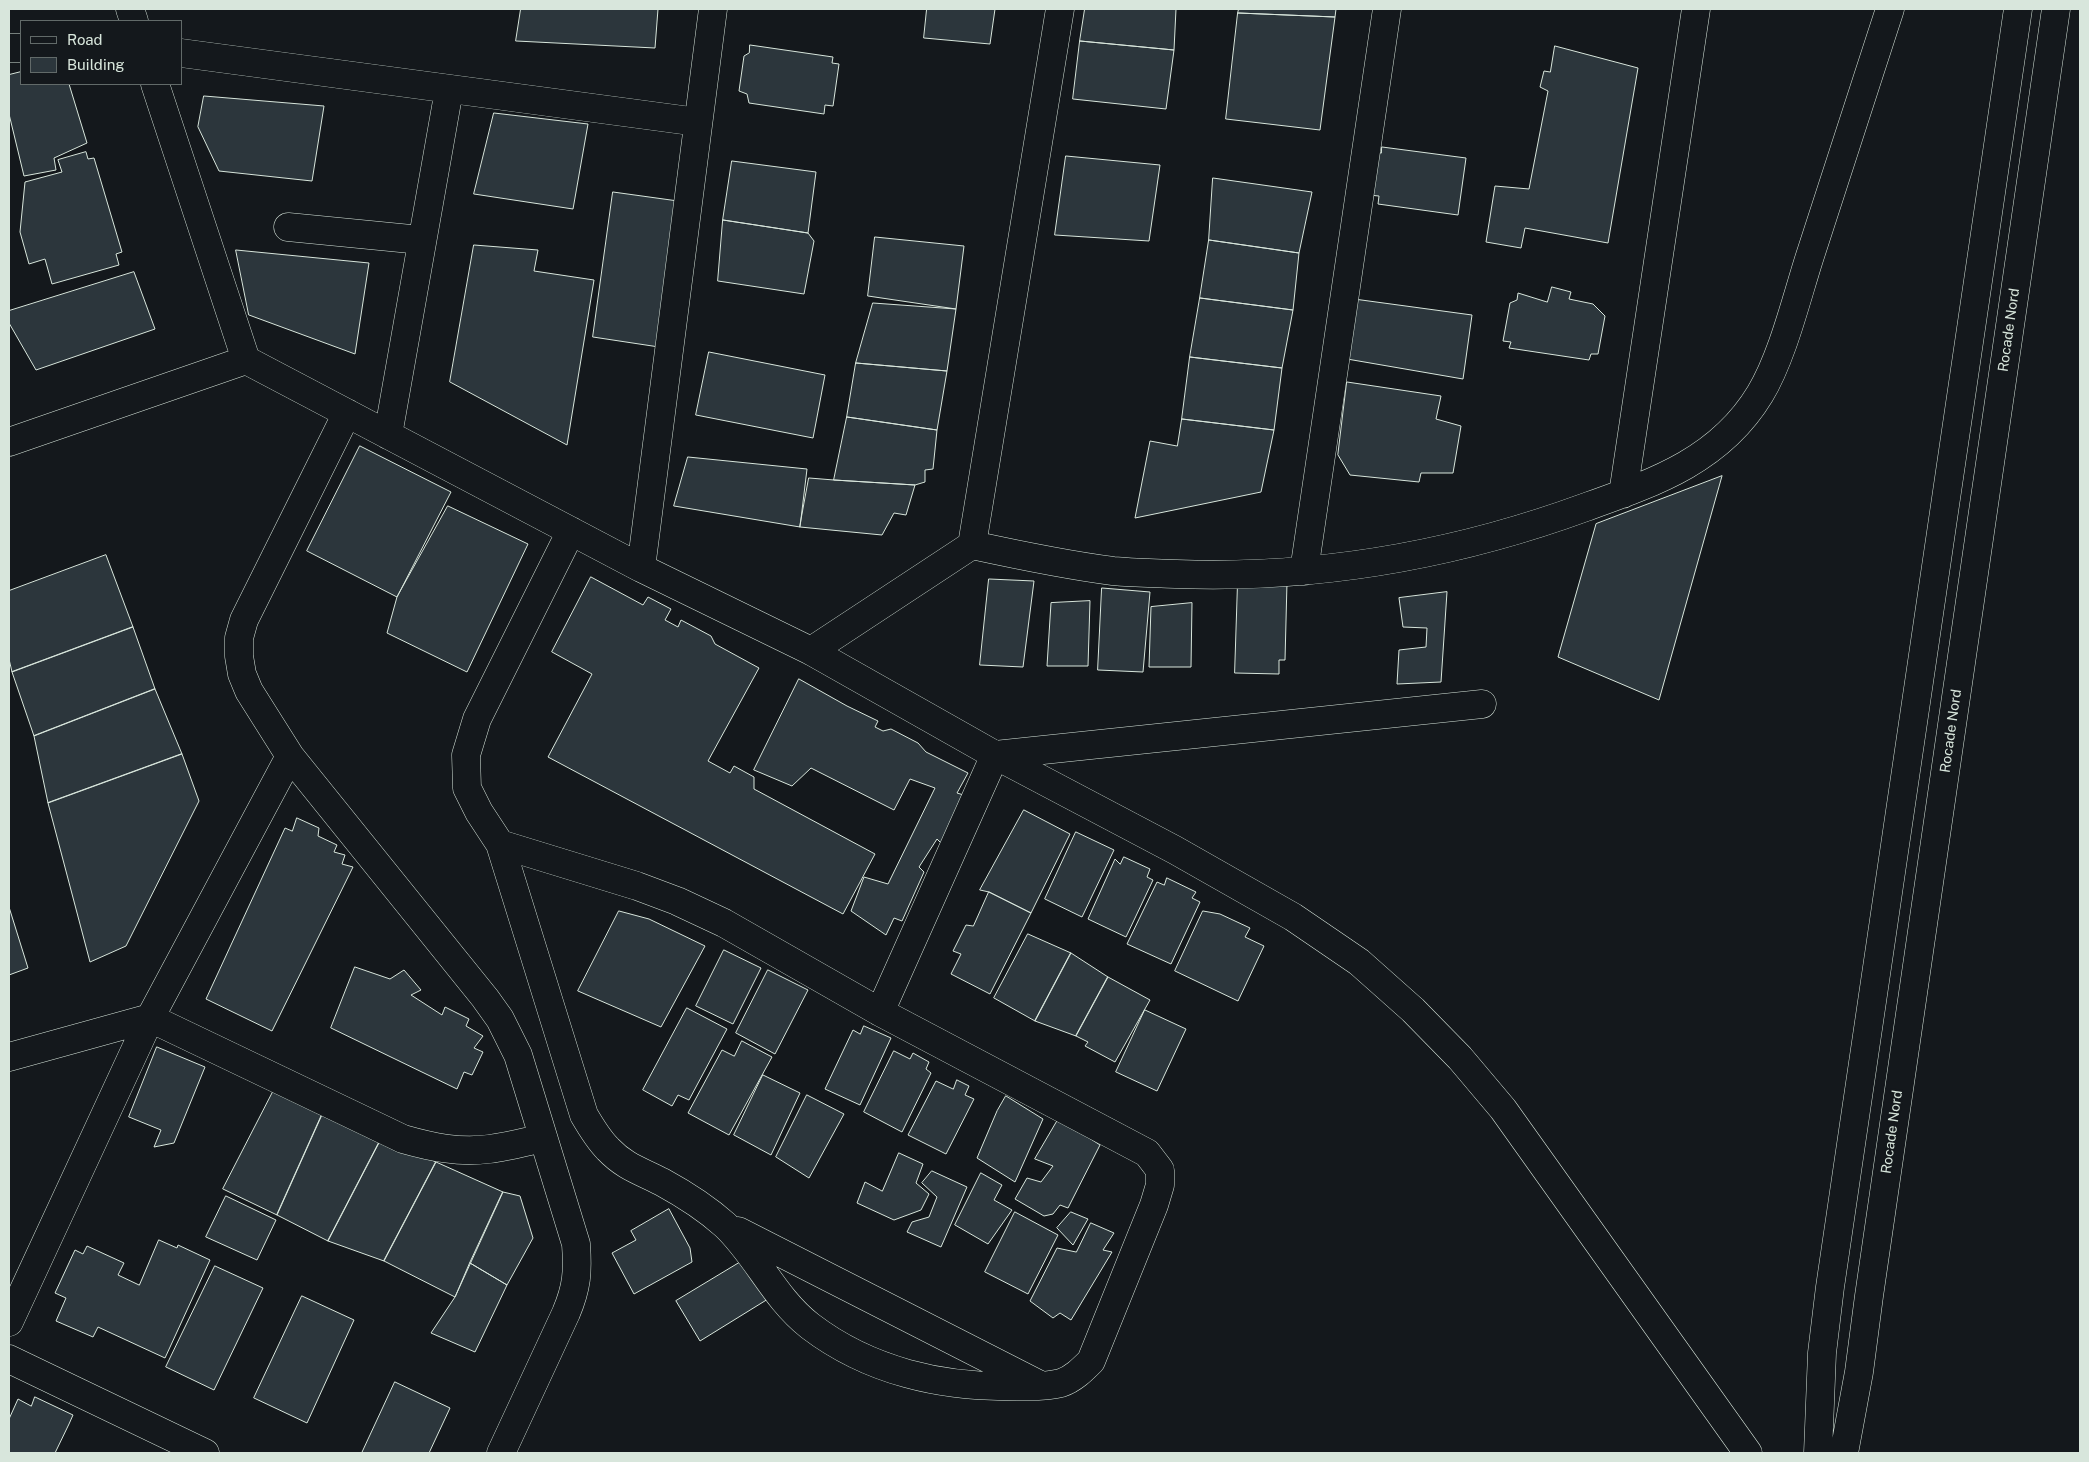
<!DOCTYPE html>
<html>
<head>
<meta charset="utf-8">
<style>
	body { margin:0 }
	#map { position:relative; width:2089px; height:1462px; overflow:hidden; background:#14181c; font-family:"Public Sans",sans-serif }
	canvas { display:block }
	.frame { position:absolute; inset:0; border:10px solid #d8e6dc; pointer-events:none }
	.legend { position:absolute; left:20px; top:20px; width:162px; height:65px; box-sizing:border-box; background:#14181c; border:1px solid #626a69; margin:0; padding:6px 9px; list-style:none; font-size:15px; color:#d8e6dc }
	.legend li { display:flex; align-items:center; gap:10px; height:25px }
	.legend b { width:25px; border:1px solid #626a69 }
</style>
</head>
<body>
<div id="map">
<canvas width="2089" height="1462"></canvas>
<div class="frame"></div>
<ul class="legend">
<li><b style="height:6px;background:#14181c"></b>Road</li>
<li><b style="height:14px;background:#2c363c"></b>Building</li>
</ul>
</div>
<script>
const ctx = document.querySelector('canvas').getContext('2d');
ctx.lineJoin = 'round';
function fill(path, color) {
  ctx.fillStyle = color;
  ctx.fill(path, 'evenodd');
}
function strokePath(path, color, width, dash) {
  ctx.strokeStyle = color;
  ctx.lineWidth = width;
  ctx.lineCap = dash ? 'butt' : 'round';
  ctx.setLineDash(dash || []);
  ctx.stroke(path);
}
function drawText(font, color, halo, rows, align = 'center') {
  ctx.font = font + ' "Public Sans",sans-serif';
  ctx.lineWidth = 4;
  ctx.setLineDash([]);
  ctx.textBaseline = 'middle';
  ctx.strokeStyle = halo;
  ctx.fillStyle = color;
  for (const [text, x, y, turn = 0] of rows) {
    ctx.save();
    ctx.translate(x, y);
    ctx.rotate((+turn || 0) * Math.PI / 180);
    ctx.textAlign = isNaN(turn) ? turn : align;
    if (halo) ctx.strokeText(text, 0, 0);
    ctx.fillText(text, 0, 0);
    ctx.restore();
  }
}
const building = new Path2D(`
	M521,9H658L655,48L516,41Z
	M927,9H995L990,44L924,38Z
	M1085,9H1176L1174,50L1080,41Z
	M1239,9H1336L1335,17L1238,13Z
	M1238,13L1335,17L1320,130L1226,119Z
	M1080,41L1174,50L1166,109L1073,99Z
	M750,45L833,57L832,63L839,64L833,106L825,105L824,114L749,103L747,94L739,91L744,56L749,53Z
	M1555,46L1638,68L1608,243L1525,228L1521,248L1486,242L1495,186L1529,189L1548,91L1540,87L1544,71L1550,72Z
	M21,72V84H69L87,143L54,158L56,170L24,176L9,114V75Z
	M204,96L324,106L312,181L219,171L198,127Z
	M494,113L588,124L573,209L474,194Z
	M1382,147L1466,158L1458,215L1378,204L1379,196L1368,195L1374,152L1381,153Z
	M86,152L88,159L94,158L122,252L116,254L119,265L52,284L45,259L29,264L20,232L25,182L62,172L58,160Z
	M1066,156L1160,165L1149,241L1055,235Z
	M732,161L816,172L808,233L723,220Z
	M1213,178L1312,192L1299,253L1209,240Z
	M613,192L678,201L659,347L593,337Z
	M723,220L808,233L814,241L804,294L718,281Z
	M875,237L964,246L956,309L868,296Z
	M1209,240L1299,253L1293,310L1200,298Z
	M474,245L538,250L534,271L594,280L567,445L450,382Z
	M236,250L369,263L355,354L249,315Z
	M134,272L155,329L36,370L9,323V311Z
	M1552,287L1571,292L1569,299L1593,304L1605,316L1598,354H1591L1589,360L1509,348L1511,342L1503,341L1510,303L1517,300L1518,293L1547,302Z
	M1200,298L1293,310L1282,368L1190,357Z
	M1354,299L1472,315L1463,379L1347,359Z
	M873,303L956,309L947,371L856,363Z
	M709,352L825,375L813,438L696,415Z
	M1190,357L1282,368L1274,430L1182,419Z
	M856,363L947,371L937,430L847,417Z
	M1347,382L1441,396L1436,419L1461,426L1453,473H1421L1419,482L1350,475L1338,455Z
	M847,417L937,430L933,469L925,470V482L915,485L834,480Z
	M1182,419L1274,430L1261,492L1135,518L1150,441L1177,446Z
	M360,446L451,492L397,597L307,551Z
	M688,457L807,469L800,527L674,506Z
	M1722,476L1659,700L1558,657L1596,524Z
	M809,478L834,480L915,485L906,515L894,513L882,535L800,527Z
	M448,506L528,544L467,672L387,633L397,597Z
	M106,555L133,627L12,672L9,659V591Z
	M591,577L643,605L648,597L671,609L665,620L678,627L681,620L711,636L715,644L759,668L708,761L730,773L734,766L754,777V789L875,854L843,914L548,757L592,674L552,652Z
	M989,579L1034,581L1023,667L980,665Z
	M1238,581L1287,582L1285,660H1279V674L1235,673Z
	M1102,588L1150,592L1143,672L1098,670Z
	M1447,592L1441,682L1397,684L1399,650L1426,647L1427,628L1403,627L1399,598Z
	M1090,601L1088,666H1047L1051,603Z
	M1192,603L1191,667H1149L1151,607Z
	M133,627L155,689L34,736L12,672Z
	M799,679L847,706L878,721L875,727L883,731L891,729L918,743L926,752L968,773L957,793L967,796L942,844L937,839L919,867L924,872L902,921L894,918L886,935L851,911L864,877L888,884L935,788L910,779L894,810L811,768L792,786L754,770Z
	M155,689L182,754L48,803L34,736Z
	M182,754L199,801L126,946L90,962L48,803Z
	M1024,810L1070,834L1031,913L989,892L980,890Z
	M297,818L319,828L318,836L337,845L334,852L345,855L342,864L353,867L272,1031L206,999L285,828L292,831Z
	M1076,832L1114,850L1082,917L1045,899Z
	M1124,857L1150,869L1147,877L1153,880L1126,937L1088,919L1115,859L1120,864Z
	M1167,878L1196,892L1192,898L1200,902L1171,964L1127,944L1157,882L1164,885Z
	M989,892L1031,913L990,994L951,974L961,954L953,951L966,925L973,926Z
	M9,907L28,968L9,975Z
	M619,911L649,919L705,946L661,1027L578,991Z
	M1203,911L1220,914L1250,928L1245,937L1264,946L1238,1001L1175,971Z
	M1028,934L1071,953L1035,1021L994,998Z
	M724,950L761,968L733,1024L696,1006Z
	M1071,953L1108,977L1076,1036L1035,1021Z
	M355,967L390,979L404,970L421,990L411,995L442,1015L445,1007L469,1019L466,1026L483,1036L474,1048L483,1052L472,1075L464,1072L457,1089L331,1028Z
	M768,970L808,990L775,1054L736,1033Z
	M1108,977L1150,1000L1115,1062L1085,1046L1088,1042L1076,1036Z
	M687,1008L727,1029L689,1100L678,1095L672,1106L643,1090Z
	M1145,1010L1186,1029L1157,1091L1116,1072Z
	M864,1026L891,1038L860,1105L825,1089L853,1030L860,1034Z
	M742,1041L772,1057L729,1135L688,1113L722,1050L734,1056Z
	M157,1047L205,1067L174,1143L154,1147L161,1130L129,1117Z
	M894,1051L910,1059L913,1053L929,1062L926,1069L931,1073L902,1132L864,1112Z
	M763,1075L800,1093L771,1155L734,1135Z
	M957,1080L969,1086L965,1095L974,1099L946,1154L908,1135L936,1081L953,1089Z
	M276,1086L325,1108L277,1215L223,1189Z
	M807,1095L844,1114L809,1178L776,1157Z
	M1006,1096L1043,1119L1015,1182L977,1158L997,1111Z
	M325,1108L382,1137L328,1241L277,1215Z
	M1059,1118L1100,1145L1068,1208L1060,1205L1053,1214L1044,1216L1015,1199L1027,1178L1041,1182L1053,1166L1035,1159Z
	M382,1137L436,1162L384,1261L328,1241Z
	M899,1153L923,1164L916,1183L929,1194L921,1210L894,1220L857,1203L865,1182L882,1191Z
	M436,1162L503,1192L455,1297L384,1261Z
	M932,1171L967,1187L941,1247L907,1232L912,1222L929,1217L937,1197L922,1183Z
	M981,1173L1002,1185L994,1200L1012,1210L988,1244L955,1225Z
	M503,1192L520,1196L533,1238L507,1285L470,1263Z
	M226,1196L276,1220L257,1260L206,1237Z
	M669,1209L690,1248L692,1262L634,1294L612,1253L636,1240L631,1231Z
	M1015,1212L1058,1235L1028,1294L985,1272Z
	M1071,1212L1088,1219L1073,1245L1057,1228Z
	M1091,1223L1114,1233L1103,1250L1112,1252L1071,1320L1060,1313L1053,1318L1030,1301L1057,1248L1076,1252Z
	M159,1240L177,1248L178,1245L210,1260L165,1358L98,1327L93,1337L56,1321L66,1298L55,1293L75,1250L83,1254L87,1246L124,1263L118,1275L139,1285Z
	M744,1260L768,1299L700,1341L676,1301Z
	M470,1263L507,1285L475,1352L431,1333L455,1297Z
	M215,1266L263,1288L214,1390L166,1367Z
	M302,1296L354,1320L307,1423L254,1398Z
	M395,1382L450,1408L429,1453H362Z
	M35,1397L73,1415L69,1424L55,1453H9V1419L18,1399L31,1406Z`);
const minor = new Path2D(`
	M130,9L134,21
	M9,48H21
	M181,53L698,122
	M155,84L246,360L641,568L811,651L995,755L1175,850L1293,917L1359,962L1413,1010L1460,1058L1503,1109L1748,1453
	M288,227L421,240
	M347,413L244,620L239,638V656L242,674L249,691L290,756L485,998L500,1019L518,1055L576,1244C578,1272 577,1287 566,1313L501,1453
	M388,435L449,90
	M9,442L246,360
	M1623,494L1696,9
	M972,545C1018,555 1066,565 1113,571C1134,573 1155,573 1176,574C1316,579 1455,555 1586,507C1656,482 1720,460 1760,394C1782,358 1796,300 1809,259C1836,175 1863,92 1890,9
	M641,568L713,9
	M1304,571L1387,9
	M811,651L972,545L1060,9
	M500,844L637,886L677,901L724,923L880,1012L1147,1153L1160,1170V1185L1154,1205L1091,1361C1082,1370 1073,1379 1061,1383C1047,1387 1030,1386 1016,1386C942,1388 869,1371 810,1326C774,1298 757,1255 725,1225C706,1208 684,1194 662,1182C641,1171 625,1167 608,1149C598,1139 591,1127 584,1115L500,844L479,812L467,788L466,755L477,719L571,531
	M880,1012L995,755L1482,704
	M9,1057L150,1018L403,1139C431,1147 459,1153 489,1149C507,1147 525,1142 543,1138
	M738,1231L1038,1384
	M9,1322L150,1018L290,756
	M9,1359L205,1453`);
const highway = new Path2D(`
	M1818,1453L1822,1353L1830,1287L2018,9
	M1844,1453L1859,1372L1869,1296L2056,9`);
const streetNames = [
	["Rocade Nord",2009,330,-82],
	["Rocade Nord",1951,731,-82],
	["Rocade Nord",1892,1132,-82]
];
fill(building, '#2c363c');
strokePath(building, '#d8e6dc', 1);
strokePath(minor, '#d8e6dc', 29);
strokePath(highway, '#d8e6dc', 29);
strokePath(minor, '#14181c', 28);
strokePath(highway, '#14181c', 28);
drawText('14px', '#d8e6dc', '#14181c', streetNames);
</script>
</body>
</html>
